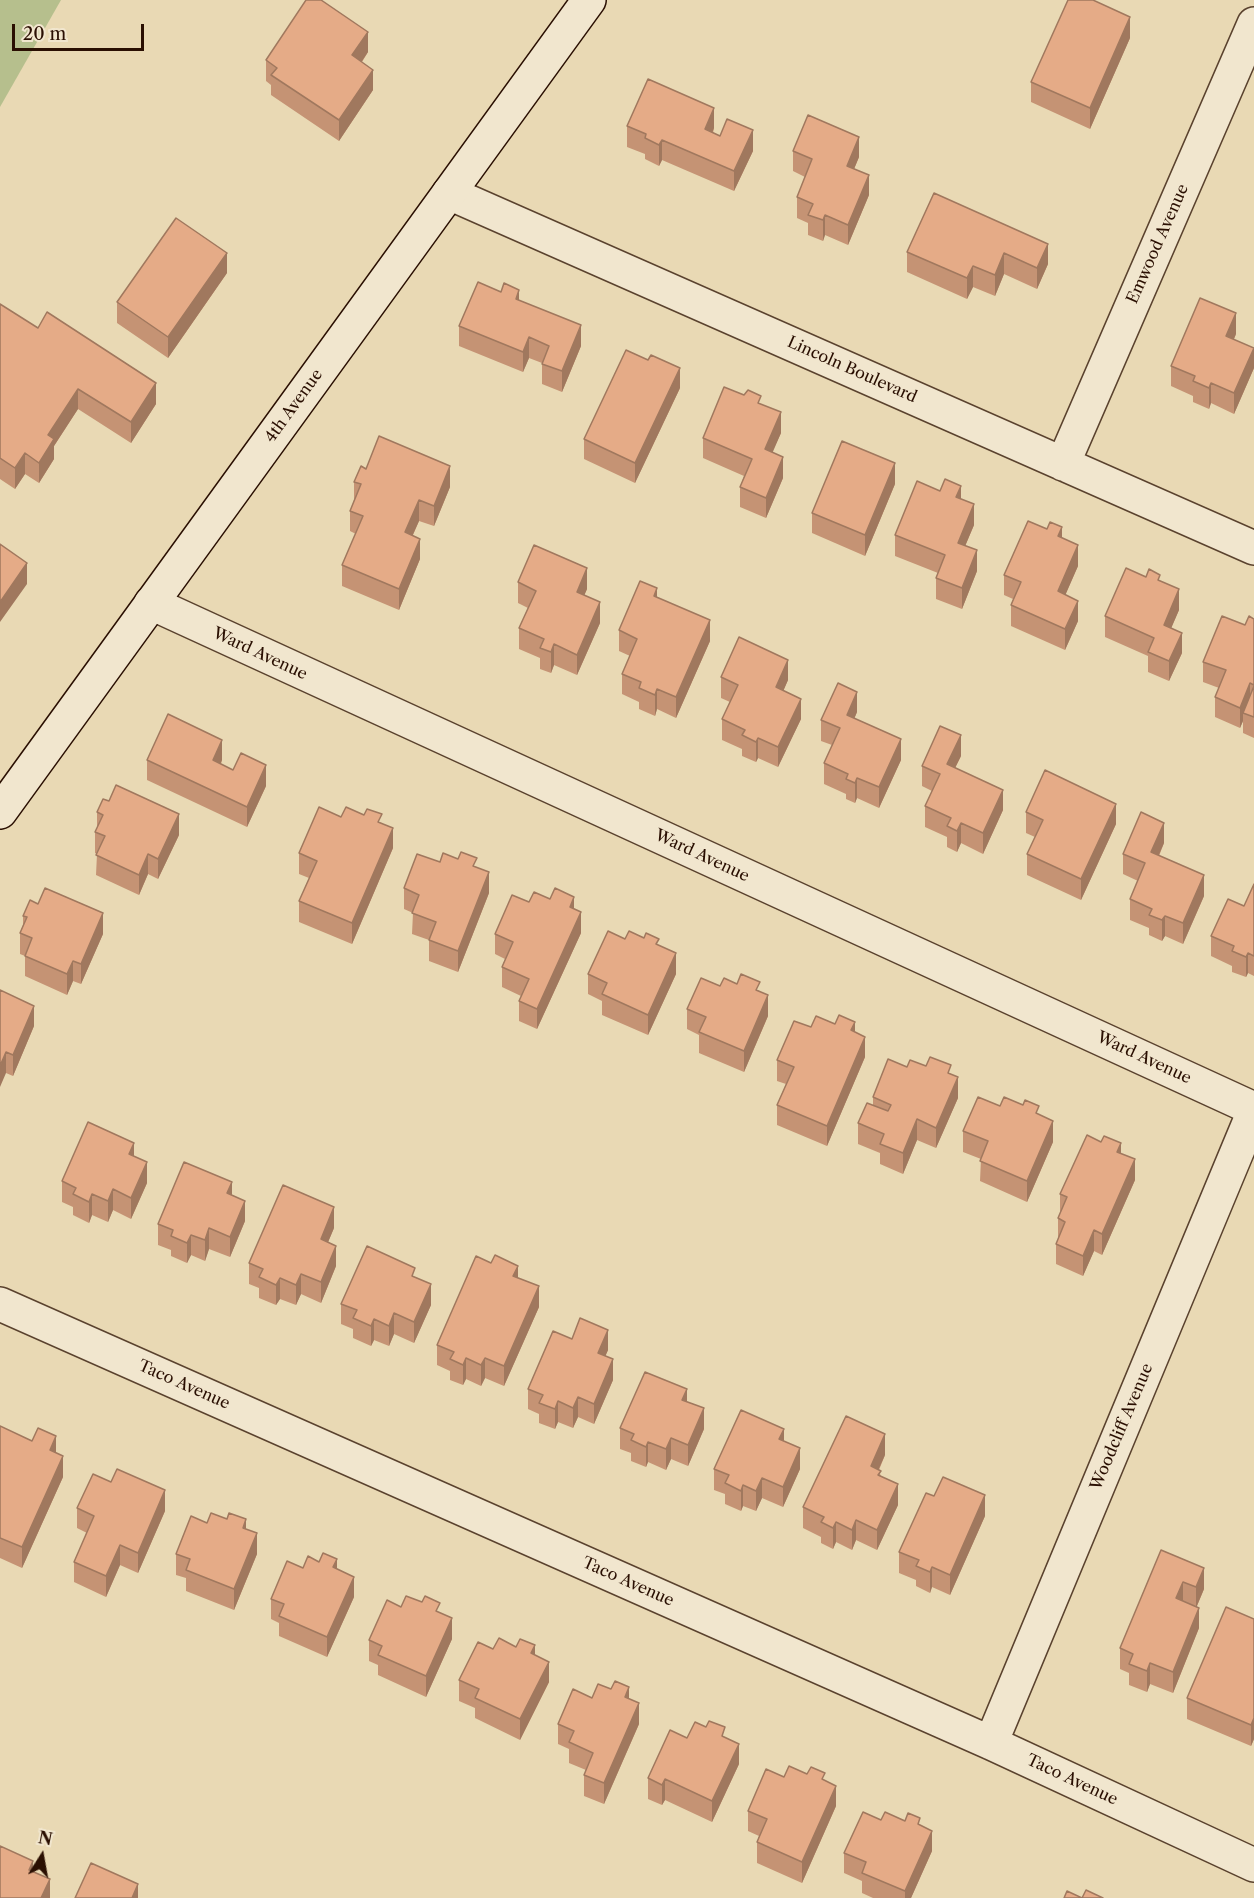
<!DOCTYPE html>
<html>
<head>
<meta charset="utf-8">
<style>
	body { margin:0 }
	#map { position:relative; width:1254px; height:1898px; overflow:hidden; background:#e9d9b4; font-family:"Libre Caslon Text",serif }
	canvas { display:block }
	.north { position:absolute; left:12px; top:1826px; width:60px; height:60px; -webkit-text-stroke:4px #f1e6ce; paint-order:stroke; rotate:11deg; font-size:16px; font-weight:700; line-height:24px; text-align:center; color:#2a0f02 }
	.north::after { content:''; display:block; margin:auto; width:21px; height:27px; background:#2a0f02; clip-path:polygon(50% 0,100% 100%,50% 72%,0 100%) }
	.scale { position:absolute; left:12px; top:24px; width:132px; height:27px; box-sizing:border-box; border:3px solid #2a0f02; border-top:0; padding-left:8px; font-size:18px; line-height:21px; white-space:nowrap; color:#2a0f02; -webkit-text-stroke:4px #f1e6ce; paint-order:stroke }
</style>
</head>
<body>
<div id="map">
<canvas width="1254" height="1898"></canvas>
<div class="north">N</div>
<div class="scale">20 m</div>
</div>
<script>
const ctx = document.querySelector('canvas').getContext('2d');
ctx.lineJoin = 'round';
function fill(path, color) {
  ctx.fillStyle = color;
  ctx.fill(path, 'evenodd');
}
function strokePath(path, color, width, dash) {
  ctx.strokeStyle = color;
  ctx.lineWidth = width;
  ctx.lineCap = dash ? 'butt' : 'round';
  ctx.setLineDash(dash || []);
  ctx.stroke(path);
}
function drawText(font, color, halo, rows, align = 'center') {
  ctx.font = font + ' "Libre Caslon Text",serif';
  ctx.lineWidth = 4.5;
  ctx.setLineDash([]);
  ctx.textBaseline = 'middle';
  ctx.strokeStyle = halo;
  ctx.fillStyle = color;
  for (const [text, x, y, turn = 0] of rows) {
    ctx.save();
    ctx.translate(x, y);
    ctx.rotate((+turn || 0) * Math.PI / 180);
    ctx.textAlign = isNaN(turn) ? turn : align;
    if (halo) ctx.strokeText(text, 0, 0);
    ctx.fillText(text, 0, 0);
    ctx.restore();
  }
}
const green = new Path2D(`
	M0,0H61L0,107Z`);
const minor = new Path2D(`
	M449,193L1254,548
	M1063,464L1254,24
	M151,603L1254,1109
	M0,1304L991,1743L1254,1865
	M991,1743L1254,1111`);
const secondary = new Path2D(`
	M0,812L589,0`);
const wall = new Path2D(`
	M1130,38L1090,129L1031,102V82Z
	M368,52L362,62L373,90L339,141L271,95V85L266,81V60Z
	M627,126L714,128L713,133L753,151L734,191L662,160L659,166L645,159V154L627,147Z
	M793,151L859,157L854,169L869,195L848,245L825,235L823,241L808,235V223L797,218V197L805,177L793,171Z
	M934,193L1048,264L1037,289L1004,274L995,296L973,287L967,299L907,272V252Z
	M227,273L168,358L117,323V302Z
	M519,301L581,346L562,392L542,384V363L529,358L523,372L459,346V326Z
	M0,304L156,404L131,443L78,409L54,446V459L39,483L25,474L15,489L0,479Z
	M1236,334L1234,339L1254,368L1234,414L1211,403L1209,409L1193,402V396L1171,386V366Z
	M680,388L635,483L584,459V439Z
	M761,404L781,433L772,452L783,478L766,518L740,507V487L744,476L703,458V438Z
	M366,469L450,487L434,526L419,521L413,535L420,559L399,610L342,586V565L356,534L350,531V511L354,500V482Z
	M895,484L865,556L812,533V513Z
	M961,499L974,525L965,546L977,571L962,609L936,599V578L938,573L895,556V535Z
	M1062,538L1078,566L1065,595L1078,621L1065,650L1011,626V605L1013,599L1004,595V575Z
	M1146,577L1160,581L1179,610L1171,628L1182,653L1169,681L1148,672V656L1105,637V616Z
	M518,582L587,589L584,595L600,623L577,675L554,665L551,673L540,669V658L519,649V628L528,608L518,603Z
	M657,598L710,641L676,718L657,709L655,716L639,709V702L622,694V674L630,656L619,651V630Z
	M1254,619V738L1243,733V721L1240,728L1215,717V697L1219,688L1203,682V662L1245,625Z
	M721,677L788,680L783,691L801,719L778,767L758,758L756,762L742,756V749L722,740V719L730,702L721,698Z
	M857,712L854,719L901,760L879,808L857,798L855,803L846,799V794L824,784V763L832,745L821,741V720Z
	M961,756L955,768L1003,810L983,854L961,843L957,852L947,847V837L925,827V806L932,791L922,786V766Z
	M147,760H222L221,764L266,786L247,827L147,780Z
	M97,812L179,835L158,879L148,874L139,895L96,875L97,854L95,853V832L97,829Z
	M1026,812L1116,824L1081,900L1027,875V854L1035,837L1026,833Z
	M341,817L382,823L393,848L352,944L299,922V901L309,878L299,874V853Z
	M1164,843L1159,856L1204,896L1183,944L1165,936L1162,941L1149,935V928L1130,920V899L1138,881L1123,874V854Z
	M440,862L477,867L489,893L458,972L429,961V940L412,934L413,913L404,909V888Z
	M1254,884V976L1248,973L1246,977L1232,972V966L1211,956V936L1244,906Z
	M529,902L581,933L537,1029L519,1021V1001L521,996L502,987V967L505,959L495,954V934Z
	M23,916L103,934L81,984L73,981L67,995L25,976V956L20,954V933L23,925Z
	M625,939L659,946L676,974L648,1035L602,1015V1001L588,994V974Z
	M737,984L760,991L768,1016L744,1072L699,1053V1035L687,1029V1009L720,986Z
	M0,990L34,1026L13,1076L6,1073Z
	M811,1027L855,1032L865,1057L827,1146L777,1125V1105L786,1084L777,1081V1060Z
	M926,1066L951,1074L958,1098L936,1148L917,1140L903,1174L880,1164V1153L858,1144V1123L873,1105V1097L907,1067Z
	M1000,1106L1039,1115L1053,1142L1027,1202L980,1181L981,1159L963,1152V1131Z
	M1121,1153L1135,1180L1102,1255L1094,1251L1083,1276L1056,1264V1244L1058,1239V1218L1060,1213V1194Z
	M134,1157L147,1183L131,1219L113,1210L108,1222L92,1215L89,1223L73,1215V1207L62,1202V1181Z
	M232,1195L245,1221L230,1257L209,1249L205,1261L191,1255L187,1263L171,1256V1250L158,1245V1224Z
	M334,1228L328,1242L336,1266L321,1303L301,1294L296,1305L280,1299L276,1305L259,1298V1288L249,1284V1263Z
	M415,1277L431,1305L414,1343L394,1334L389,1346L374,1340L371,1346L353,1338V1329L341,1324V1304Z
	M518,1278L539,1307L504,1386L485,1378L481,1386L466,1379L463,1385L450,1380V1371L437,1365V1345Z
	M572,1339L608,1350L605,1356L613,1380L594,1424L578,1417L573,1428L558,1422L555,1429L539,1423V1414L528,1409V1389Z
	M687,1402L704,1429L688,1466L671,1459L666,1470L648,1462L646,1467L631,1461V1453L620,1449V1428Z
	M0,1426L56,1453L63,1477L22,1568L0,1558Z
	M784,1441L800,1469L783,1507L762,1498L756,1511L743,1506L741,1511L725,1504V1494L714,1490V1469Z
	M885,1455L879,1470L881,1477L898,1505L877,1550L856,1540L852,1550L836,1542L833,1549L821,1543V1537L803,1528V1507Z
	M77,1508L165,1511L138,1573L120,1565L106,1597L74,1582V1562L87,1533L77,1528Z
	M985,1516L950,1595L932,1587L930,1593L916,1586V1580L899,1573V1552Z
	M207,1523L246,1529L257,1554L234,1610L186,1591V1578L176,1575V1554Z
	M1161,1550L1204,1589L1197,1606L1199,1628L1173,1693L1150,1684L1147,1692L1129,1685V1673L1120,1669V1648Z
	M303,1568L337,1569L354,1597L327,1657L279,1636V1623L271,1619V1599Z
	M401,1607L440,1613L452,1639L426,1697L378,1675V1665L369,1661V1640Z
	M1254,1619V1739L1251,1746L1187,1719V1698Z
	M516,1647L535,1655L549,1682L520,1740L475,1718V1708L459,1701V1680L493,1649Z
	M592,1698L629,1699L639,1724L604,1804L584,1796V1775L586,1770L569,1763V1749L558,1744V1724Z
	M725,1737L739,1764L712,1822L665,1800L662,1805L648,1799V1778L687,1738Z
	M807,1774L825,1781L836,1806L802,1883L757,1863V1842L759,1836L748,1831V1811L784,1777Z
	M881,1820L905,1821L920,1825L932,1851L911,1898H873L862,1893V1881L844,1873V1853Z`);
const shadedWall = new Path2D(`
	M1130,17V38L1090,129V108Z
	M368,32V52L352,76V55Z
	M373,70V90L339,141V120Z
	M714,108V128L705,150V129Z
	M753,130V151L734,191V171Z
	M859,137V157L847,186V166Z
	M662,140V160L659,166V145Z
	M869,175V195L848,245V225Z
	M825,215V235L823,241V220Z
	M1048,244V264L1037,289V268Z
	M227,253V273L168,358V337Z
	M1004,253V274L995,296V275Z
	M973,266V287L967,299V278Z
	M519,290V310L516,299Z
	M1236,313V334L1226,357V336Z
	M581,325V346L562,392V371Z
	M529,337V358L523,372V352Z
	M1254,348V368L1234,414V393Z
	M680,368V388L635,483V463Z
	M156,383V404L131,443V422Z
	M1211,383V403L1209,409V388Z
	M78,389V409L54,446V459L39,483V463L48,435Z
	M781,412V433L765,470V449Z
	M25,453V474L15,489V468Z
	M783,457V478L766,518V498Z
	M895,463V484L865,556V535Z
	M450,466V487L434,526V506Z
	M961,486V507L956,497Z
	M419,500V521L405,552V532Z
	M974,504V525L958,563V543Z
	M1062,527V547L1058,536Z
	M420,539V559L399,610V589Z
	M1078,545V566L1058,612V591Z
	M977,550V571L962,609V588Z
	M27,563V584L0,622V602Z
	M587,568V589L577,613V592Z
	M657,588V609L654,596Z
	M1179,589V610L1164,645V625Z
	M1078,601V621L1065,650V629Z
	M600,602V623L577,675V655Z
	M710,620V641L676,718V697Z
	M1182,633V653L1169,681V661Z
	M554,644V665L551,673V652Z
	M788,660V680L776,708V687Z
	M1250,683V704L1243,713V721L1240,728V708Z
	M657,689V709L655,716V695Z
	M857,692V712L847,736V715Z
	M801,699V719L778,767V747Z
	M961,735V756L947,784V764Z
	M758,738V758L756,762V742Z
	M901,739V760L879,808V787Z
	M222,740V760L213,780V760Z
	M266,765V786L247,827V807Z
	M857,778V798L855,803V783Z
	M1003,790V810L983,854V833Z
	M1116,804V824L1081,900V879Z
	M179,814V835L158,879V859Z
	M961,823V843L957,852V831Z
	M1164,823V843L1151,873V852Z
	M393,828V848L352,944V923Z
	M148,854V874L139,895V875Z
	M489,872V893L458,972V951Z
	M1204,875V896L1183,944V923Z
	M574,897V917L570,907Z
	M581,912V933L537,1029V1009Z
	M103,913V934L81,984V964Z
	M1165,916V936L1162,941V920Z
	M676,953V974L648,1035V1015Z
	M1248,953V973L1246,977V957Z
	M73,961V981L67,995V974Z
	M768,995V1016L744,1072V1051Z
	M34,1006V1026L13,1076V1055Z
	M855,1022V1042L851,1030Z
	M865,1037V1057L827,1146V1126Z
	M6,1052V1073L0,1087V1066Z
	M958,1077V1098L936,1148V1128Z
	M917,1119V1140L903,1174V1153Z
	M1053,1121V1142L1027,1202V1181Z
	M134,1143V1164L129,1154Z
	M1121,1143V1163L1117,1152Z
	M1135,1159V1180L1102,1255V1234Z
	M147,1162V1183L131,1219V1198Z
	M232,1182V1202L227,1193Z
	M113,1189V1210L108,1222V1201Z
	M92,1194V1215L89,1223V1202Z
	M245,1201V1221L230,1257V1237Z
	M334,1207V1228L321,1259V1239Z
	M209,1228V1249L205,1261V1240Z
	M1094,1230V1251L1083,1276V1256Z
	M191,1235V1255L187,1263V1243Z
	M336,1246V1266L321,1303V1282Z
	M518,1266V1287L513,1276Z
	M301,1274V1294L296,1305V1285Z
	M280,1278V1299L276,1305V1285Z
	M431,1284V1305L414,1343V1322Z
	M539,1286V1307L504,1386V1366Z
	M394,1313V1334L389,1346V1326Z
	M374,1319V1340L371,1346V1326Z
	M608,1330V1350L598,1374V1353Z
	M466,1358V1379L463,1385V1365Z
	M485,1358V1378L481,1386V1365Z
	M613,1359V1380L594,1424V1404Z
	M687,1389V1410L682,1400Z
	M578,1397V1417L573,1428V1408Z
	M558,1401V1422L555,1429V1409Z
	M704,1408V1429L688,1466V1445Z
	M784,1429V1449L779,1439Z
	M885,1434V1455L871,1486V1466Z
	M56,1436V1456L50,1450Z
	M671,1438V1459L666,1470V1449Z
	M648,1442V1462L646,1467V1447Z
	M800,1448V1469L783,1507V1487Z
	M63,1456V1477L22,1568V1547Z
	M762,1478V1498L756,1511V1491Z
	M898,1484V1505L877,1550V1530Z
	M743,1485V1506L741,1511V1491Z
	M165,1490V1511L138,1573V1553Z
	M985,1495V1516L950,1595V1575Z
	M246,1519V1539L243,1528Z
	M856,1520V1540L852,1550V1530Z
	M836,1522V1542L833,1549V1528Z
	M257,1533V1554L234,1610V1589Z
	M120,1545V1565L106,1597V1576Z
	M337,1559V1580L333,1567Z
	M932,1567V1587L930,1593V1572Z
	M1204,1568V1589L1196,1608V1587Z
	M354,1577V1597L327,1657V1637Z
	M1183,1582V1602L1176,1598Z
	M1199,1608V1628L1173,1693V1672Z
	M452,1618V1639L426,1697V1676Z
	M535,1645V1666L531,1653Z
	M549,1662V1682L520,1740V1719Z
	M1150,1663V1684L1147,1692V1671Z
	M629,1687V1708L625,1697Z
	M639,1703V1724L604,1804V1783Z
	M1254,1718V1739L1251,1746V1725Z
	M739,1744V1764L712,1822V1801Z
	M665,1779V1800L662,1805V1785Z
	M836,1786V1806L802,1883V1862Z
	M932,1831V1851L911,1898H905V1891Z
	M33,1861V1882L29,1870Z
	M50,1879V1898H41Z
	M138,1884V1898H132Z`);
const building = new Path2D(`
	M306,0H321L368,32L352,55L373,70L339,120L271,75L277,68L266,60Z
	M1068,0H1093L1130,17L1090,108L1031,82Z
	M648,79L714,108L705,129L720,136L727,119L753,130L734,171L662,140L659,145L645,138L646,134L627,126Z
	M808,115L859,137L847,166L869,175L848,225L825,215L823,220L808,215L813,204L797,197L812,159L793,151Z
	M934,193L1048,244L1037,268L1004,253L995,275L973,266L967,278L907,252Z
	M176,218L227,253L168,337L117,302Z
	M478,282L501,292L504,283L519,290L516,299L581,325L562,371L542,364L549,346L529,337L523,352L459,326Z
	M1200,298L1236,313L1226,336L1254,348L1234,393L1211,383L1209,388L1193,381L1195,376L1171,366Z
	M0,304L38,328L47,312L156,383L131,422L78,389L48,435L54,439L39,463L25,453L15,468L0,458Z
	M626,350L648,360L651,355L680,368L635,463L584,439Z
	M724,387L744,395L748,390L761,396L758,403L781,412L765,449L783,457L766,498L740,487L752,459L703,438Z
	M379,436L450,466L434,506L419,500L405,532L420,539L399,589L342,565L363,516L350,511L361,484L354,482L361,466L366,469Z
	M842,441L895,463L865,535L812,513Z
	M945,479L961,486L956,497L974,504L958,543L977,550L962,588L936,578L945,555L895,535L917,481L940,491Z
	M1028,521L1047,529L1050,522L1062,527L1058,536L1078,545L1058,591L1078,601L1065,629L1011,605L1021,582L1004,575Z
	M0,544L27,563L0,602Z
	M534,545L587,568L577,592L600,602L577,655L554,644L551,652L540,648L544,639L519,628L536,591L518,582Z
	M1126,568L1146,577L1149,569L1160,575L1158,580L1179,589L1164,625L1182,633L1169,661L1148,652L1154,638L1105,616Z
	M640,581L657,588L654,596L710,620L676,697L657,689L655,695L639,688L641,682L622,674L637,639L619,630Z
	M1222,616L1245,625L1249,616L1254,619V685L1250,683L1240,708L1215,697L1226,670L1203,662Z
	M739,637L788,660L776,687L801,699L778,747L758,738L756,742L742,735L745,730L722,719L738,685L721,677Z
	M838,683L857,692L847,715L901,739L879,787L857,778L855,783L846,779L848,774L824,763L840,728L821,720Z
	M1254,686V717L1243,713Z
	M168,714L222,740L213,760L233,770L241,753L266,765L247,807L147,760Z
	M940,726L961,735L947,764L1003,790L983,833L961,823L957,831L947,826L951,818L925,806L940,774L922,766Z
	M1045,770L1116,804L1081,879L1027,854L1043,820L1026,812Z
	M116,785L179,814L158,859L148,854L139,875L96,855L105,836L95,832L103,815L97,812L103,799L109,801Z
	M319,807L341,817L346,807L364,815L367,809L382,814L378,822L393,828L352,923L299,901L317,861L299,853Z
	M1141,812L1164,823L1151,852L1204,875L1183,923L1165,916L1162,920L1149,915L1152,909L1130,899L1145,863L1123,854Z
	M461,852L477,858L473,866L489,872L458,951L429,940L436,922L412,913L419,895L404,888L417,854L440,862L443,853L458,859Z
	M1254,884V956L1248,953L1246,957L1232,951L1234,946L1211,936L1228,899L1244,906Z
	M45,888L103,913L81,964L73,961L67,974L25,956L32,938L20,933L27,917L23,916L30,900L38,904Z
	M555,888L574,897L570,907L581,912L537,1009L519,1001L529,979L502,967L513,942L495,934L512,895L529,902L534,892L550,899Z
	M608,931L625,939L629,931L644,938L646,933L659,939L656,944L676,953L648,1015L602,994L607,983L588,974Z
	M741,974L760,982L756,990L768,995L744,1051L699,1032L706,1017L687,1009L701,978L720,986L724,978L737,984Z
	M0,990L34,1006L13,1055L6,1052L0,1066Z
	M839,1015L855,1022L851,1030L865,1037L827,1126L777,1105L794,1067L777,1060L794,1021L811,1027L816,1016L835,1024Z
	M930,1057L951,1065L948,1073L958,1077L936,1128L917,1119L903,1153L880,1144L884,1134L858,1123L867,1103L888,1111L891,1105L873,1097L888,1059L907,1067L910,1060L926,1066Z
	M978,1097L1000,1106L1004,1097L1023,1105L1025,1100L1039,1106L1036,1113L1053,1121L1027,1181L980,1161L988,1141L963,1131Z
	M88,1122L134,1143L129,1154L147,1162L131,1198L113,1189L108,1201L92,1194L89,1202L73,1194L76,1188L62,1181Z
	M1087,1135L1101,1142L1104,1136L1121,1143L1117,1152L1135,1159L1102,1234L1094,1230L1083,1256L1056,1244L1065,1222L1058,1218L1067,1197L1060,1194Z
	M184,1162L232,1182L227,1193L245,1201L230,1237L209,1228L205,1240L191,1235L187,1243L171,1236L173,1230L158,1224Z
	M283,1185L334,1207L321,1239L336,1246L321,1282L301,1274L296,1285L280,1278L276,1285L259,1277L263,1269L249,1263Z
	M367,1246L415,1268L412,1276L431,1284L414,1322L394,1313L389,1326L374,1319L371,1326L353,1318L357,1310L341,1304Z
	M495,1255L518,1266L513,1276L539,1286L504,1366L485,1358L481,1365L466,1358L463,1365L450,1359L454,1352L437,1345L476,1256L491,1263Z
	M580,1318L608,1330L598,1353L613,1359L594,1404L578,1397L573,1408L558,1401L555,1409L539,1403L543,1395L528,1389L553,1331L572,1339Z
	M645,1372L687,1389L682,1400L704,1408L688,1445L671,1438L666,1449L648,1442L646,1447L631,1440L634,1434L620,1428Z
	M741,1410L784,1429L779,1439L800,1448L783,1487L762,1478L756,1491L743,1485L741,1491L725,1483L729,1475L714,1469Z
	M846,1416L885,1434L871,1466L881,1471L878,1475L898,1484L877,1530L856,1520L852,1530L836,1522L833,1528L821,1522L824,1517L803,1507Z
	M0,1426L32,1441L38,1428L56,1436L50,1450L63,1456L22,1547L0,1538Z
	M117,1469L165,1490L138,1553L120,1545L106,1576L74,1562L94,1516L77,1508L93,1474L111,1482Z
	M943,1477L985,1495L950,1575L932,1567L930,1572L916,1566L919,1560L899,1552L926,1493L934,1496Z
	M211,1513L227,1519L229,1513L246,1519L243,1528L257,1533L234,1589L186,1570L190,1559L176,1554L191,1516L207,1523Z
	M1161,1550L1204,1568L1196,1587L1183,1582L1176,1598L1199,1608L1173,1672L1150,1663L1147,1671L1129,1664L1133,1654L1120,1648Z
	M323,1553L337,1559L333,1567L354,1577L327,1637L279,1616L284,1604L271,1599L287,1561L303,1568L308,1556L319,1562Z
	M406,1596L422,1602L425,1596L440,1603L436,1611L452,1618L426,1676L378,1655L382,1646L369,1640L387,1600L401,1607Z
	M1226,1607L1254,1619V1718L1251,1725L1187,1698Z
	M499,1638L516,1647L520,1639L535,1645L531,1653L549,1662L520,1719L475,1698L479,1689L459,1680L478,1642L493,1649Z
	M615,1681L629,1687L625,1697L639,1703L604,1783L584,1775L593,1753L569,1742L574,1731L558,1724L573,1689L592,1698L598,1684L611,1689Z
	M709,1721L725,1727L722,1736L739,1744L712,1801L665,1779L662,1785L648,1778L670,1730L687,1738L695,1722L706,1727Z
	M789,1766L807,1774L811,1767L825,1773L822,1779L836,1786L802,1862L757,1842L767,1819L748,1811L766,1769L784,1777Z
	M863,1812L881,1820L885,1812L905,1821L908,1813L920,1818L918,1824L932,1831L905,1891L862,1873L866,1862L844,1853Z
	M0,1846L33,1861L29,1870L50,1879L41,1898H0Z
	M91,1863L138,1884L132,1898H75Z
	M1086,1890L1103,1898H1082Z
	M1067,1891L1082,1898H1064Z`);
const streetNames = [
	["Emwood Avenue",1158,244,-66],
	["Lincoln Boulevard",852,370,24],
	["4th Avenue",294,406,-54],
	["Ward Avenue",260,654,25],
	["Ward Avenue",702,856,25],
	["Ward Avenue",1144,1058,25],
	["Taco Avenue",184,1385,24],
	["Woodcliff Avenue",1122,1427,-67],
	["Taco Avenue",628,1582,24],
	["Taco Avenue",1072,1780,25]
];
fill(green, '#b6bf8d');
strokePath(minor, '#5a422e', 36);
strokePath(secondary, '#2a0f02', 36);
strokePath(minor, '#f1e6ce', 33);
strokePath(secondary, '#f1e6ce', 33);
fill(wall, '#c59374');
fill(shadedWall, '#a0785e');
fill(building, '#e5ab87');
strokePath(building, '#a0785e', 1.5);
drawText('16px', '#2a0f02', '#f1e6ce', streetNames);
</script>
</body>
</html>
